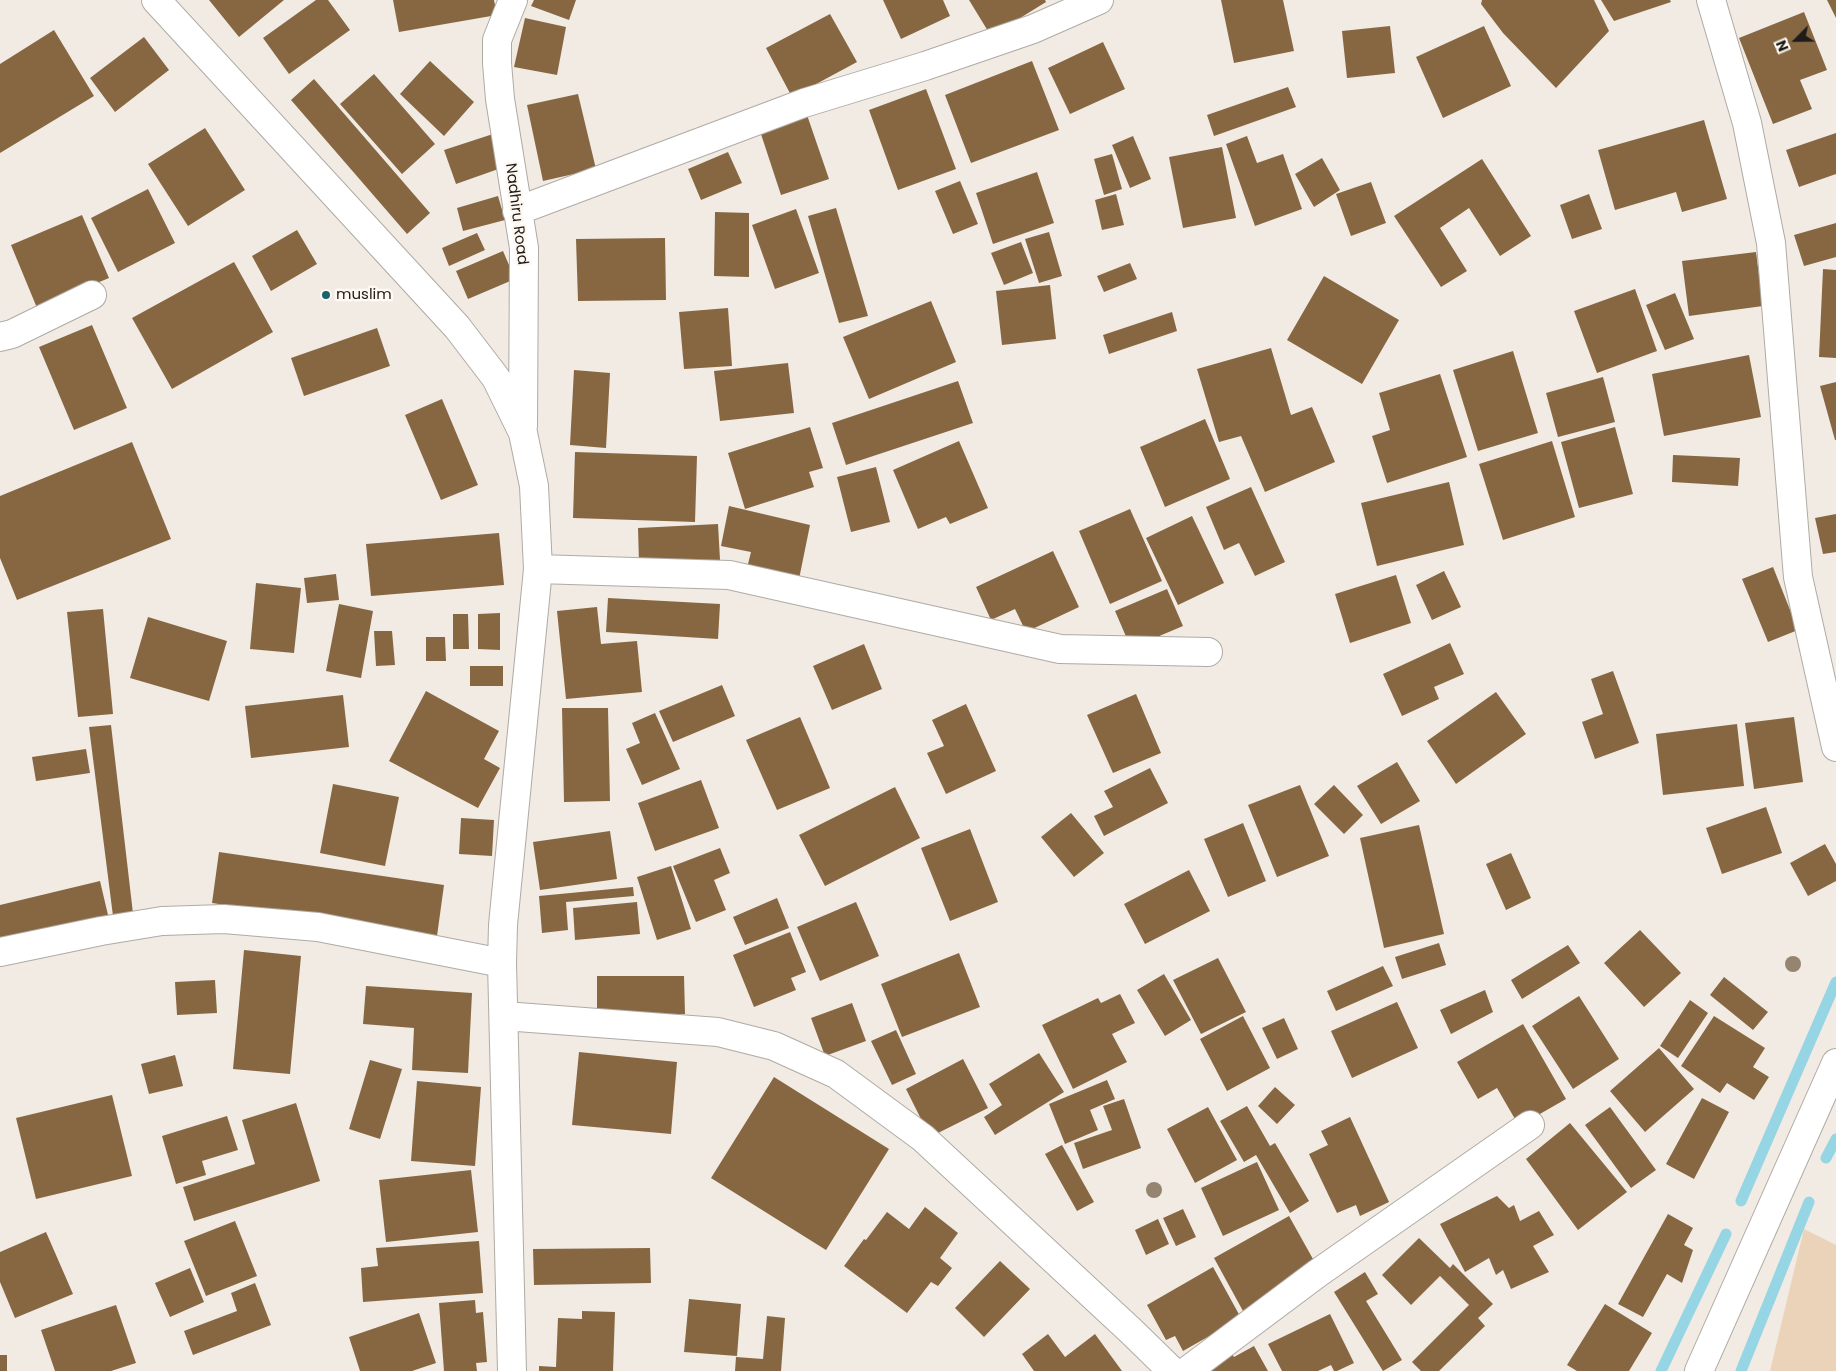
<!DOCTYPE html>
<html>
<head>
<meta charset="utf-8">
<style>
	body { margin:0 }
	#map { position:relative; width:1836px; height:1371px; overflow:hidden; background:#f1ebe4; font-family:Poppins,sans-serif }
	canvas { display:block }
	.north { position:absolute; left:1771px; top:15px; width:50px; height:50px; -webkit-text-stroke:4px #fef8f1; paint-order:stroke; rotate:247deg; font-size:14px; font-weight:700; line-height:20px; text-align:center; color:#1e1c1a }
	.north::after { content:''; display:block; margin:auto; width:18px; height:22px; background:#1e1c1a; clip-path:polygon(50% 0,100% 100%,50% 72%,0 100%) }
</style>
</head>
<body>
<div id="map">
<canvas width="1836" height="1371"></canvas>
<div class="north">N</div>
</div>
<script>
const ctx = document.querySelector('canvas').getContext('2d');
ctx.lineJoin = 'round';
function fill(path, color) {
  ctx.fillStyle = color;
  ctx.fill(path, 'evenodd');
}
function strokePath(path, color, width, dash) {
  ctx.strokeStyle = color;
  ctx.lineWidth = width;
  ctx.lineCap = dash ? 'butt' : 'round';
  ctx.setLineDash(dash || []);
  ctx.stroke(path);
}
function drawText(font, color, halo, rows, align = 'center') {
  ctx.font = font + ' Poppins,sans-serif';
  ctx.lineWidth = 5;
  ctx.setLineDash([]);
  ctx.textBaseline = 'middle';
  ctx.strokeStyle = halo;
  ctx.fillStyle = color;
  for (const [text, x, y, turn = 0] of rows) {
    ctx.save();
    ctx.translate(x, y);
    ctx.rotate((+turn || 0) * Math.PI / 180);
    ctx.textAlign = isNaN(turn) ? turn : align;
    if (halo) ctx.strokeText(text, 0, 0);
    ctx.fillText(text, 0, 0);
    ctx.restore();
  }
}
const green = new Path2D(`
	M1804,1229L1836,1245V1371H1770Z`);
const stream = new Path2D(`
	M1826,1158L1836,1139
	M1741,1201L1836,982
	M1661,1371L1726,1234
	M1741,1371L1809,1202`);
const building = new Path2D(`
	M209,0H284L239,37Z
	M316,0H328L350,30L289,74L263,38Z
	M393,0H494L497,15L399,32Z
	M534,0H576L569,20L531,6Z
	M883,0H943L950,16L901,39Z
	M969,0H1045L1046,2L991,36Z
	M1221,0H1283L1294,51L1234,63Z
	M1482,0H1594L1609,31L1556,88L1503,33L1481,4Z
	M1601,0H1670L1671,2L1614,21Z
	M1827,0H1836V18Z
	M1804,12L1827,70L1800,80L1812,109L1773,124L1739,38Z
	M830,14L857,62L792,97L766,48Z
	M525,18L566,27L557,75L514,67Z
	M1390,26L1395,73L1347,78L1342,31Z
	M1484,26L1511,86L1443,118L1416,57Z
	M54,30L94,96L0,153V64Z
	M144,37L169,70L115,112L90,78Z
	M1103,42L1125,89L1070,114L1048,68Z
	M430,61L474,102L444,136L400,94Z
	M1032,61L1059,130L971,163L945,95Z
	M374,74L435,144L402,174L340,104Z
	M314,79L430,213L407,234L291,100Z
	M1288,87L1296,107L1214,136L1207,115Z
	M926,89L956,169L898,190L869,110Z
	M578,94L596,169L543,181L527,105Z
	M806,112L829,179L781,195L759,128Z
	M1704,120L1727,199L1682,212L1676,192L1615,210L1598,150Z
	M205,128L245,190L188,226L148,164Z
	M1836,133V174L1799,187L1786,150Z
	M493,134L504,167L456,184L444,150Z
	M1133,136L1151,179L1130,188L1112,145Z
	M1247,136L1257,163L1283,154L1302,209L1255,226L1226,144Z
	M1222,147L1236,218L1183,228L1169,157Z
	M728,152L742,183L701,200L688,169Z
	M1112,154L1122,189L1104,195L1094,159Z
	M1322,158L1340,190L1314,207L1295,174Z
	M1482,159L1531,236L1500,256L1469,208L1440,228L1467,271L1441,287L1394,216Z
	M1037,172L1054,223L993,244L976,193Z
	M960,181L978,224L953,234L935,191Z
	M1371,182L1386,223L1351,236L1336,194Z
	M148,189L175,243L118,272L91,218Z
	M1116,194L1124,225L1102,230L1095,200Z
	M1589,194L1602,229L1572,239L1560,205Z
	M498,196L505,220L463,231L457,208Z
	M836,208L868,316L839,323L808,216Z
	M796,209L819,273L775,289L752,225Z
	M715,212L749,213V277L714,276Z
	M82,215L109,278L37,308L11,245Z
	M1836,223V257L1804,266L1794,235Z
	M297,230L317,264L271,291L252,256Z
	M1049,232L1062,276L1039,283L1025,239Z
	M477,233L485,250L449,266L442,248Z
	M665,238L666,300L578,301L576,239Z
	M1021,242L1033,273L1004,285L991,253Z
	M503,251L515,279L468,299L456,271Z
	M1756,252L1763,306L1689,316L1682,261Z
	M234,262L273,332L172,389L132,318Z
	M1130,263L1137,279L1104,292L1097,276Z
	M1823,269L1836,270V358L1819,357Z
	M1324,276L1399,320L1362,384L1287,340Z
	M1050,285L1056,339L1002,345L996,291Z
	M1635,289L1657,351L1597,373L1574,311Z
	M1675,293L1694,339L1665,350L1646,305Z
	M931,301L956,362L869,399L843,337Z
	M728,308L732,366L684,369L679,312Z
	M1172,312L1177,331L1109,354L1103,335Z
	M92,325L127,408L74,430L39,347Z
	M377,328L390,366L304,396L291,358Z
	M1271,348L1291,415L1312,407L1335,462L1265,492L1241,436L1219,442L1197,369Z
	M1513,351L1538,433L1478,451L1453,370Z
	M1749,355L1761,417L1664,436L1652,374Z
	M788,363L794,413L720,421L714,371Z
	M574,370L610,373L606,448L570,445Z
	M1440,374L1467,457L1387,483L1372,436L1390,430L1379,393Z
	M1603,377L1615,422L1558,437L1546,393Z
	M958,381L973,423L846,465L832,423Z
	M1836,382V440H1835L1820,386Z
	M442,399L478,485L441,500L405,415Z
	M1205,419L1230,479L1165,507L1140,447Z
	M810,427L823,468L809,472L814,487L745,509L728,453Z
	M1615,427L1633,494L1579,508L1561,442Z
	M959,441L988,508L950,524L946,517L918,529L893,470Z
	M1552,441L1575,517L1503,540L1479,464Z
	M132,442L171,539L17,600L0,558V496Z
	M575,452L697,456L695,522L573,518Z
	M1673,455L1740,458L1738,486L1672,482Z
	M876,467L890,522L851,532L837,477Z
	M1449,482L1464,545L1377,566L1361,503Z
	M1251,487L1285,562L1255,576L1239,543L1224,550L1206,507Z
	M729,506L810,525L798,584L746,572L751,552L721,546Z
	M1130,509L1162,581L1110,604L1079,531Z
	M1836,514V552L1823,554L1815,518Z
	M1192,516L1224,583L1178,605L1146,538Z
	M718,524L720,560L639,563L638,528Z
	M499,533L504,585L371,596L366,544Z
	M1053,551L1079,607L1026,632L1015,609L991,620L976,587Z
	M1773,567L1798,630L1768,642L1742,579Z
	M1444,571L1461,607L1432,620L1416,585Z
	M336,574L339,600L307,603L304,578Z
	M1396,575L1411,623L1350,643L1335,594Z
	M256,583L301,588L294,653L250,649Z
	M1167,589L1183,626L1131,648L1115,611Z
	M608,598L720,604L718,639L606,632Z
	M339,604L373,611L361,678L326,671Z
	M597,607L601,644L637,641L642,692L566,699L557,611Z
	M103,609L113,714L78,717L67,612Z
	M500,613V650L478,649V614Z
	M453,614H468L469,649H453Z
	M148,617L227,641L209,701L130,678Z
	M374,631H392L395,665L376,666Z
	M426,637H445L446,661H426Z
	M1450,643L1464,674L1434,687L1439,699L1402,716L1383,674Z
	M864,644L882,689L832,710L813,666Z
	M470,666H503V686H470Z
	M1613,671L1639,743L1595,759L1582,722L1603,714L1591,679Z
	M722,685L735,716L673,742L659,711Z
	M426,691L499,731L484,759L500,768L478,808L389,761Z
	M1496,692L1526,734L1456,784L1427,741Z
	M1136,694L1161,753L1113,773L1087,715Z
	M343,695L349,747L251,758L245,706Z
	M966,704L996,771L946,794L927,753L944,746L932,720Z
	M562,708H608L610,801L564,802Z
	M655,713L680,769L642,785L626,749L640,743L632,723Z
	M800,717L830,788L777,810L746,740Z
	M1794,717L1803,782L1754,789L1745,723Z
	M1737,724L1744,786L1663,795L1656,734Z
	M111,725L134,922L114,924L89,727Z
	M86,749L90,773L36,781L32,757Z
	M1397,762L1420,801L1381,824L1357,786Z
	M1150,768L1168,803L1104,836L1094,816L1113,807L1104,791Z
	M701,780L719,828L655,851L638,803Z
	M333,784L399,797L385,866L320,853Z
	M1300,785L1329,856L1277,877L1248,805Z
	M1334,785L1363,815L1344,834L1314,804Z
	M895,787L920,838L825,886L799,835Z
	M1766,807L1782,853L1722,874L1706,828Z
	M1071,813L1104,853L1074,877L1041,837Z
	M461,818L494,820L492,856L459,854Z
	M1243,823L1266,881L1228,897L1204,839Z
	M1419,825L1444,934L1384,948L1360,838Z
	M970,829L998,902L950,921L921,848Z
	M610,831L617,879L540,890L533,842Z
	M1825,844L1836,864V881L1808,896L1790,863Z
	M720,848L730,873L714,880L726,910L696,922L673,866Z
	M219,852L444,885L437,936L212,903Z
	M1511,853L1531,898L1506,910L1486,864Z
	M671,866L691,929L657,940L637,877Z
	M1189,870L1210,911L1145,944L1124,904Z
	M100,881L108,915L0,940V905Z
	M633,887L634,896L566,902L568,930L542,933L539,896Z
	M777,898L789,928L745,945L733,917Z
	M637,902L640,934L575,940L573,908Z
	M856,902L879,956L820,981L797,927Z
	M1640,930L1681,973L1644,1007L1604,963Z
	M790,932L806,972L791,978L796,990L754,1007L733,955Z
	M1439,943L1446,965L1402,979L1395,957Z
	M1568,945L1580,963L1522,999L1511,980Z
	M244,950L301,956L290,1074L233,1069Z
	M959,953L980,1007L902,1037L881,984Z
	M1218,958L1246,1012L1201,1034L1173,980Z
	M1383,966L1393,986L1336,1011L1327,991Z
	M1164,974L1191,1020L1165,1036L1137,990Z
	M597,976H684L685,1014H597Z
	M1724,977L1768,1012L1753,1030L1710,995Z
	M215,980L217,1013L177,1015L175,982Z
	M366,986L472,993L468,1073L412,1070L414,1028L363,1024Z
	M1485,990L1493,1012L1451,1034L1440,1010Z
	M1120,994L1135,1023L1112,1034L1127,1062L1073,1089L1042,1025L1098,998L1101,1003Z
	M1579,996L1619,1059L1573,1089L1532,1026Z
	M1690,1000L1708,1013L1678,1058L1660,1046Z
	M1397,1002L1418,1048L1352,1078L1331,1031Z
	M852,1003L866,1041L825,1056L811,1018Z
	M1243,1016L1270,1068L1227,1091L1200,1039Z
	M1714,1016L1765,1048L1753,1067L1769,1077L1754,1100L1727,1083L1720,1093L1681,1066Z
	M1284,1018L1298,1049L1277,1059L1262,1028Z
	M1523,1024L1566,1099L1519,1126L1497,1088L1478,1099L1457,1062Z
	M896,1030L916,1074L892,1085L871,1041Z
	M1659,1048L1694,1089L1645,1132L1610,1091Z
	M579,1052L677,1062L671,1134L572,1125Z
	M1039,1053L1064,1092L995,1135L984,1117L1002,1105L989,1084Z
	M175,1055L183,1086L149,1094L141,1064Z
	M963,1059L988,1108L930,1137L906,1089Z
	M370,1060L402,1069L380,1139L349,1129Z
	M774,1077L889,1149L826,1250L711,1178Z
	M1107,1080L1115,1099L1090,1110L1098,1130L1065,1144L1049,1104Z
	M417,1081L481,1087L475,1166L411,1161Z
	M1275,1087L1295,1105L1277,1124L1258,1106Z
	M112,1095L132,1176L36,1199L16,1118Z
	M1702,1098L1729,1112L1694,1179L1666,1164Z
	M1124,1099L1141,1148L1083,1169L1074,1143L1112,1130L1103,1106Z
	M296,1103L320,1181L194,1221L183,1187L255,1164L242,1120Z
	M1247,1106L1270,1146L1275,1143L1309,1201L1290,1213L1256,1155L1244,1162L1220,1121Z
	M1208,1107L1237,1160L1195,1183L1167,1129Z
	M1610,1107L1656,1170L1631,1188L1585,1125Z
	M227,1116L238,1150L202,1161L206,1175L176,1184L162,1136Z
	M1350,1117L1389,1202L1360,1216L1356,1205L1337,1213L1309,1154L1328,1145L1321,1131Z
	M1570,1123L1627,1192L1578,1230L1526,1159Z
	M1062,1145L1094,1202L1077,1211L1045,1154Z
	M1257,1162L1279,1210L1223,1236L1201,1188Z
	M471,1170L478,1232L386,1242L379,1180Z
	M1497,1196L1509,1208L1514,1205L1520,1221L1539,1211L1554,1235L1533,1246L1549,1272L1511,1289L1503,1270L1496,1275L1489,1258L1465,1272L1440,1224Z
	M925,1207L958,1233L940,1258L952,1268L938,1286L931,1282L907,1313L844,1266L864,1239L866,1240L887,1212L909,1229Z
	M1183,1209L1196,1237L1176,1246L1163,1218Z
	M1668,1214L1693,1228L1684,1245L1693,1250L1682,1283L1667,1274L1643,1317L1618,1304Z
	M1289,1216L1318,1268L1243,1311L1214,1258Z
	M1158,1219L1169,1244L1146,1255L1135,1230Z
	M235,1221L257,1276L206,1296L184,1241Z
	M46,1232L73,1294L15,1318L0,1282V1252Z
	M1419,1238L1450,1268L1453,1264L1493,1304L1478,1318L1485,1326L1439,1371H1421L1412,1362L1469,1305L1440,1276L1411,1305L1382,1275Z
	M479,1241L483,1293L363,1302L361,1268L378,1266L376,1248Z
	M650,1248L651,1283L534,1285L533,1249Z
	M1000,1261L1030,1289L984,1337L955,1308Z
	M1213,1267L1241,1318L1183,1351L1175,1336L1166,1340L1147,1305Z
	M190,1268L204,1302L170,1317L155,1283Z
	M1365,1272L1378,1294L1366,1301L1402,1360L1383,1371L1334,1292Z
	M255,1283L271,1325L193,1355L184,1331L237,1311L231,1293Z
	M689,1299L741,1304L737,1356L684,1352Z
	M475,1300L476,1313L483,1312L487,1362L476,1363L477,1371H444L439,1303Z
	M1605,1304L1652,1333L1629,1371H1577L1567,1365Z
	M116,1305L136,1363L111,1371H55L41,1330Z
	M582,1311L615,1312L613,1371H539V1366L556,1367L558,1318L582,1319Z
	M419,1313L436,1363L412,1371H360L349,1337Z
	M1330,1314L1354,1363L1337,1371H1334L1331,1365L1318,1371H1282L1268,1344Z
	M767,1316L785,1318L781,1371H735L736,1357L763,1359Z
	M1048,1334L1065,1357L1095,1334L1122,1371H1034L1022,1354Z
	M1254,1346L1268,1371H1204L1229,1349L1234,1357Z
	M0,1355H7V1371H0Z`);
const minor = new Path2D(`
	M156,0L457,327L496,378L523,433L534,486L538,569L503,925L502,963L512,1371
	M513,0L497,40V63L500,99L524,248L523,426
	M1711,0L1747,123L1771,243L1798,577L1836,747
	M517,211L804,103L925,66L1033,29L1099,0
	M0,337L12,334L92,295
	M538,569L729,575L1060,649L1208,652
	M0,952L101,931L162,921L224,919L318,927L502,963
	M504,1016L718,1032L774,1046L836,1074L923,1138L1131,1331L1172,1371
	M1187,1371L1318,1273L1530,1125`);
const major = new Path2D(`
	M1699,1371L1836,1063`);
const trees = [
	[1793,964],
	[1154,1190]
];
const markers = [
	[326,295,5,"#196270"]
];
const streetNames = [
	["Nadhiru Road",516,214,83]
];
const poiNames = [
	["muslim",336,295]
];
fill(green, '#ebd3b9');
strokePath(stream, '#96d5e4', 11);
fill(building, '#876741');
strokePath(minor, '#b0aaa4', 30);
strokePath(major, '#b0aaa4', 30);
strokePath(minor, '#fff', 28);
strokePath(major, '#fff', 28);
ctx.fillStyle = '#95846f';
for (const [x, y] of trees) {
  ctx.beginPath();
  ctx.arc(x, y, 8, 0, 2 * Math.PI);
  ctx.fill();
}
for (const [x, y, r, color] of markers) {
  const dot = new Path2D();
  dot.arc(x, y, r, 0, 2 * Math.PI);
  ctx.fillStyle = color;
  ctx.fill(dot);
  strokePath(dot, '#fef8f1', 2);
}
drawText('15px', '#1e1c1a', '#fef8f1', streetNames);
drawText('15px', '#1e1c1a', '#fef8f1', poiNames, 'left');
</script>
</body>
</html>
